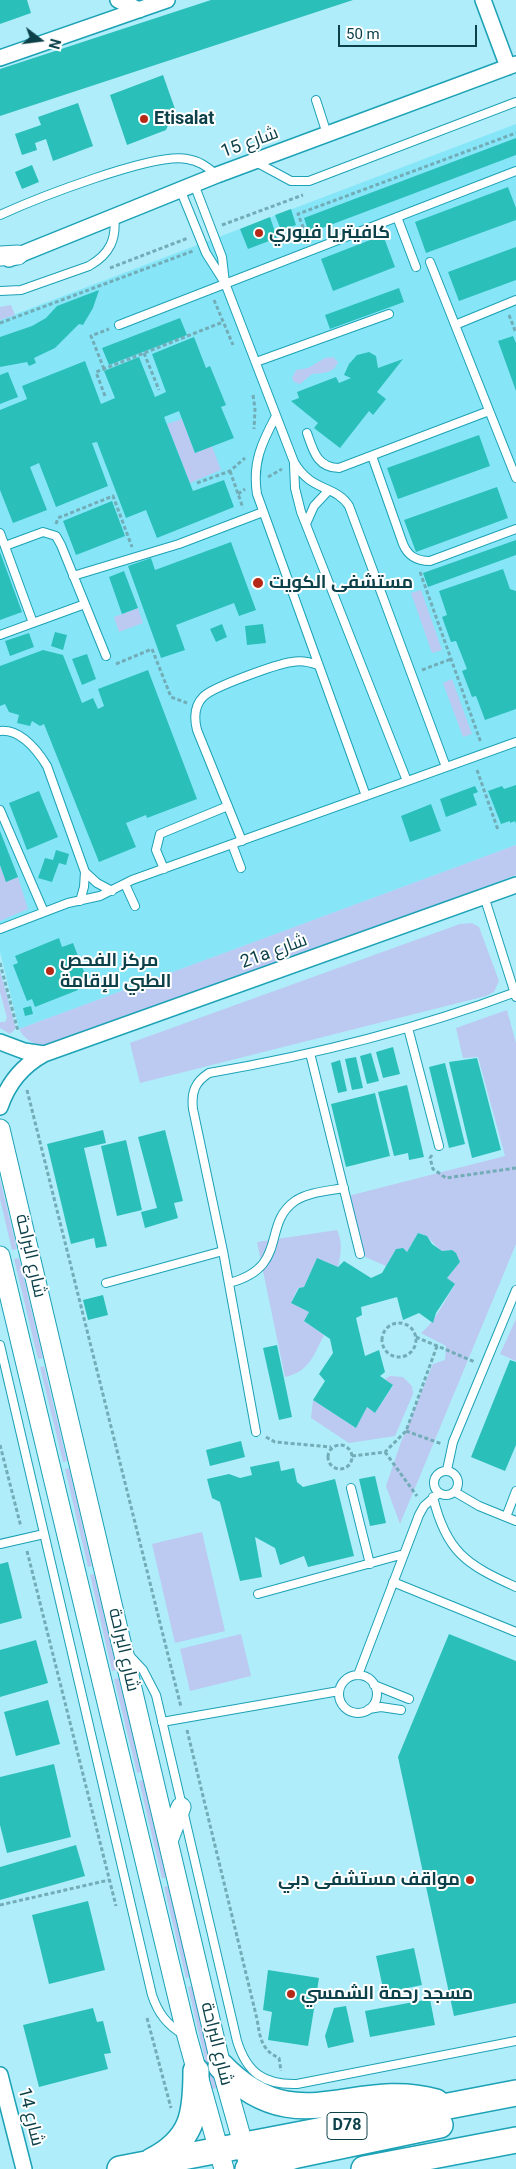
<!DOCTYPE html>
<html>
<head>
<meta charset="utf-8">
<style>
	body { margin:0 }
	#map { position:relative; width:516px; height:2169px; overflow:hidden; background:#afedfa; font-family:Roboto,sans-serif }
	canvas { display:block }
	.north { position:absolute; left:15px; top:15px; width:50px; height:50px; -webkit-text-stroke:4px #fff; paint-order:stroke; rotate:105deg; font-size:14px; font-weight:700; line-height:20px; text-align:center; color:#0d414a }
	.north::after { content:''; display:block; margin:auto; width:18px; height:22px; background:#0d414a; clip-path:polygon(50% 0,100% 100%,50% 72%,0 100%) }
	.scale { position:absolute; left:338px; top:25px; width:139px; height:22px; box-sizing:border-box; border:2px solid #0d414a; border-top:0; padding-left:6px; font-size:15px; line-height:18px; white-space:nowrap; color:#0d414a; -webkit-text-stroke:4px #fff; paint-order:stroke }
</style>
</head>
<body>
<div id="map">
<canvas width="516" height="2169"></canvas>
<div class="north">N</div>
<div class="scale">50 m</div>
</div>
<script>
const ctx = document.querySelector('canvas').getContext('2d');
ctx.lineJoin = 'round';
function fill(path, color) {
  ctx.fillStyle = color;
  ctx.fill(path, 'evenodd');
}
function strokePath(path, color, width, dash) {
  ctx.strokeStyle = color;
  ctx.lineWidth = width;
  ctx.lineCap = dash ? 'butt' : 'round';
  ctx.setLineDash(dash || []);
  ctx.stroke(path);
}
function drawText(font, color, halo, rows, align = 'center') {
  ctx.font = font + ' Roboto,Cairo,sans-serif';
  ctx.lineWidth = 4;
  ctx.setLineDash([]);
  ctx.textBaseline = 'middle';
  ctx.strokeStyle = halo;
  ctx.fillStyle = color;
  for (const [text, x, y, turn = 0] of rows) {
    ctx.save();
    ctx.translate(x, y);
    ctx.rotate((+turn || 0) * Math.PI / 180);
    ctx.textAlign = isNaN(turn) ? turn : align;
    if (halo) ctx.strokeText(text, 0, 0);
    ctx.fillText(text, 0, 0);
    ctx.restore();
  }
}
const built = new Path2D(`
	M516,124V845L19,1029L0,952V320Z`);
const green = new Path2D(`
	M11,305L15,315L0,320V307Z
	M333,357L338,362C334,374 321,373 312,374L300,384L294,382L292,378L296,370L308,368L325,358Z
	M182,419L195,453L212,446L221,470L190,483L167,424Z
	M421,590L442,650L432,653L411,593Z
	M138,608L143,623L119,632L114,617Z
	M452,679L472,734L463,737L443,683Z
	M516,845V875L62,1044C44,1047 29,1047 19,1029Z
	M0,865L6,881L18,877L28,909L0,921Z
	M472,923L479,927L499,981L494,992L486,996L140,1083L130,1043L460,924Z
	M0,971L16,1028L10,1034L0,1028V1022H5L7,1018L0,992Z
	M507,1010L516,1043V1244L400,1524L386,1486L401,1442L433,1364L445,1360L446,1346L421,1333C436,1321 444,1301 455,1285L447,1278L460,1262L452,1250L442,1251C433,1245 430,1235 418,1233L407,1252L403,1248L396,1249L386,1266L361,1255L348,1196L505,1156L478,1057L463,1058L456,1028Z
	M0,1179L17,1249L12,1250L0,1199Z
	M337,1230C343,1243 341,1253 338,1267L317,1258L304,1287L298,1288L291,1303L309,1312L304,1321L324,1335C314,1355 309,1372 285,1377L257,1242Z
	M19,1258L43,1358L38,1359L14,1259Z
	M516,1319V1361L500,1354Z
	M44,1366L67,1461L63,1462L40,1367Z
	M390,1376L403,1377L412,1386L413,1394L395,1436L349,1443L311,1418L313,1400L356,1428L367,1407L375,1413L393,1386L385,1379Z
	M69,1468L92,1566L88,1567L65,1469Z
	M202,1532L225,1631L175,1643L152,1544Z
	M94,1574L117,1670L112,1671L90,1575Z
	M241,1634L251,1676L190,1691L180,1649Z
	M119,1678L141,1772L137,1773L114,1679Z
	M143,1780L166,1878H162L139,1781Z
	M168,1886L190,1977L186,1978L164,1887Z
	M192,1986L217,2088L212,2089L188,1987Z`);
const building = new Path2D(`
	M0,0H27L31,13L0,24Z
	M211,0H353L0,116V69Z
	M163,75L175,109L166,130L127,145L110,95Z
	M78,103L93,146L53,161L46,139L35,143L37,150L22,155L15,134L41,125L38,117Z
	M516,138V155L309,233L304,218Z
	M32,165L39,182L22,189L15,172Z
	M508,187L516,208V220L426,253L415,222Z
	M291,209L296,225L281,230L275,215Z
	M270,217L277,238L248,249L240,229Z
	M383,235L395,267L333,291L321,259Z
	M516,247V280L459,301L448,272Z
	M399,288L404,302L330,329L325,315Z
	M99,290L93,308L83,325L79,324L55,348L34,358L36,363L29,366L27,362L0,367V337L32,326L46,318L57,306Z
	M180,318L187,335L109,365L102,348Z
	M513,336L516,343V391L498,341Z
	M194,337L206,368L210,366L226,405L221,407L234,438L195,453L179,411L164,417L193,491L224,480L234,507L157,538L146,510L126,518L97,442L92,443L108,486L56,507L39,463L30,467L47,510L13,523L0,490V410L27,399L22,386L85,361L101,404L115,398L104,371L139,357L155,397L166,392L152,354Z
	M369,352L376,356L378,368L403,359L377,392L386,399L373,415L369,411L340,448L314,428L318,423L291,401L299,398L297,392L336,377L339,383L351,378L344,375L349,364L357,355Z
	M8,372L18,397L0,404V375Z
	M479,435L490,466L398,499L387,468Z
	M497,487L508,518L416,552L404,520Z
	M112,501L125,536L76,555L63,521Z
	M516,540V555L428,587L423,573Z
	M231,542L256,610L239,616L234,603L176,625L185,650L161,658L128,566L151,558L155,570Z
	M0,552L22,612L0,620Z
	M503,569L510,589L516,591V709L485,720L476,696L472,697L462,671L467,669L456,641L451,642L442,617L447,615L439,591Z
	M124,571L138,608L122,614L109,577Z
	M222,624L227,637L216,642L210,629Z
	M263,624L266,643L247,645L245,626Z
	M55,632L67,635L63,650L51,646Z
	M29,633L34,647L10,656L5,641Z
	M43,650L63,655L82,703L93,698L98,709L104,706L98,689L148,670L197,799L147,818L146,815L126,823L136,847L99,862L44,724L40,726L32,721L30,726L17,723L19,715L9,712L5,704L0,706V666Z
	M87,654L96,679L82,685L72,659Z
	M516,785V824L515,821L510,823V821L501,824L488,791L502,786L504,789Z
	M475,786L478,792L473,794L477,805L446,817L440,799Z
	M39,791L58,837L27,850L9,803Z
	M431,804L441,831L410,842L401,816Z
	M0,831L18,877L6,882L0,865Z
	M56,850L69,854L66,865L59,863L52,882L38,878L45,858L53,860Z
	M59,938L62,947L73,943L86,977L75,982L78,990L35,1007L32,999L27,1001L13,965L18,963L15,956Z
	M31,1006L33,1014L25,1016L23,1008Z
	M393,1047L400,1074L383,1078L376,1052Z
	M371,1053L379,1081L367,1084L360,1056Z
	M356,1057L363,1088L352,1090L345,1059Z
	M477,1058L501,1150L472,1158L449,1062Z
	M340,1060L347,1091L338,1093L331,1063Z
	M445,1063L465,1144L449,1148L429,1067Z
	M407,1085L424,1157L409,1160L408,1153L394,1156L378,1092Z
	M375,1093L390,1156L346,1167L331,1104Z
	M103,1130L106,1143L84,1148L107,1246L96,1248L94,1238L71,1244L47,1144Z
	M165,1130L183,1201L174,1203L178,1218L145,1228L141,1212L157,1208L138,1137Z
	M126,1140L142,1210L117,1216L101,1146Z
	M418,1233L427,1236L432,1244L442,1251L452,1250L456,1253L460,1262L447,1278L455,1284L436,1313L433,1323L419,1313L403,1320L397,1297L361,1307L362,1315L356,1318L365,1356L379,1350L385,1372L380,1376L393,1385L375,1413L367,1407L356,1428L313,1400L325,1381L319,1374L333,1353L330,1339L304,1321L309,1312L291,1303L299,1288L304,1287L317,1258L338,1267L344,1261L371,1278L382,1273L396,1249L403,1248L407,1252Z
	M103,1295L108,1315L88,1320L83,1300Z
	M277,1345L292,1417L279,1420L263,1348Z
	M510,1360L516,1362V1445L505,1471L471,1457Z
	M241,1441L245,1457L210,1466L206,1450Z
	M279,1461L281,1471L294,1468L297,1482L303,1487L335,1479L354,1556L308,1567L304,1556L280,1565L275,1548L255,1537L262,1577L240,1581L220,1502L212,1498L207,1479L229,1474L240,1478L252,1475L250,1467Z
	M375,1476L386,1523L370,1526L359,1479Z
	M8,1562L22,1618L0,1624V1564Z
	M449,1634L516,1661V2003L454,2016L398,1757Z
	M36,1640L48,1683L0,1697V1650Z
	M48,1700L60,1744L16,1756L4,1712Z
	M54,1764L71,1837L7,1853L0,1825V1777Z
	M76,1845L85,1876L0,1900V1867Z
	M88,1901L105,1970L49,1984L32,1915Z
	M414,1948L422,1985L384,1993L376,1956Z
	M268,1970L319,1978L308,2046L268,2040L272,2012L263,2010Z
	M430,1999L435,2025L370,2037L365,2011Z
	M346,2006L354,2042L328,2048L325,2036L334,2008Z
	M93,2008L97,2022L103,2021L111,2053L104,2054L108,2069L39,2087L23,2025Z`);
const path = new Path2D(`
	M222,225L303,195
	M308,240L298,214L516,133
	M110,268L188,238
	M214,300L233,345
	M509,315L516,333
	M0,323L193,251
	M144,353L159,390
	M104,369L91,336L109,329
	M253,395L255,409L254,429
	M105,396L96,372L223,322
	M230,471L243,508
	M268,477L282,469
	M197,483L230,471L245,458
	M238,494L245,489
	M56,524L58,518L113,496L132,547
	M420,572L481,743
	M116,664L152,649L171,697L187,703
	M422,670L451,659
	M477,770L498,830
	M0,963L18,1031
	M27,1090L181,1707
	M432,1155L430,1158L433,1169L446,1178L516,1168
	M382 1340a17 17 0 1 1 34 0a17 17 0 1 1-34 0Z
	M416,1337L475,1362
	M406,1431L442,1444
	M266,1437L275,1442L331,1447
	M328 1457a12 12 0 1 1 24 0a12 12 0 1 1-24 0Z
	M0,1445L21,1527
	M385,1452L417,1496
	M352,1456L385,1452L406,1431L437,1346
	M27,1551L116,1906
	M187,1730L257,2019C260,2037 261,2050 279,2058L281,2071
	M0,1905L109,1880
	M147,2018L171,2108`);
const service = new Path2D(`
	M316,100L327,134
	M254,161L291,181H309L516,102
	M194,184L222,257L225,283
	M180,189L206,253L225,283L294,462C311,492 336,485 349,506L446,767
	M0,215C35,199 154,152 187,159C200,161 207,167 217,175
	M397,217L416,267
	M430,262L516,478
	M0,291L21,290L89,266C110,254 117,239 114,215
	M119,325L516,171
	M455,325L516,300
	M256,362L389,314
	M276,416C262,442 252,463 257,494L366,796
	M307,433C313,450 317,468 339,468L489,411
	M372,456L403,544C408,556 416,561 430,561L516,529
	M294,464L295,488L301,512L407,781
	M306,524L314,506L328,491
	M0,533L33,623
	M5,546L43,532L56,536L61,545L106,656
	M73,576L179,544L263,512
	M0,635L85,604
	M0,731C21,729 37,750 47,766L85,872L84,887L80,901
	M0,810L44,912
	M242,841L197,730C194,718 194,706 203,697C212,687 277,664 292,662C301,660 310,662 318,665
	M232,844L241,868
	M164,869L156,850L160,834L228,806
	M85,872L97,883L112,891
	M125,884L135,906
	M484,896L516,997
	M0,929L68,903L100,896L132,880L516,742
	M408,1028L439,1146
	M310,1053L360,1254
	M106,1283L223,1251
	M229,1283C290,1267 261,1225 295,1201C308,1192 328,1191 344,1188
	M0,1345L152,1995C158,2013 167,2025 184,2035
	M256,1432L223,1251L193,1109C191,1092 195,1082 209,1073C314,1055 417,1029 516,992
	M447,1470L453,1442L516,1290
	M434 1483a12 12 0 1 1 24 0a12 12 0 1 1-24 0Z
	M351,1488L370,1564
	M455,1492L479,1506L516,1521
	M433,1497C446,1552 467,1565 516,1587
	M506,1517L516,1491
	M0,1544L44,1534
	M393,1582L516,1632
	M258,1594L404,1554
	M128,1654L143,1670L156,1695L237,2041C247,2073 264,2085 297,2084L516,2041
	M358,1675L419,1515L424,1506L439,1493
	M339 1694a19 19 0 1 1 38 0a19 19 0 1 1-38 0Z
	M374,1685L409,1699
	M369,1709L381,1707L401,1710
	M162,1722L339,1691`);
const minor = new Path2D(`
	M118,0L139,10
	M483,0L508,67
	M0,58L167,0
	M9,259L217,175L516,64
	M0,1042L24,1051L44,1054
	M0,1107C8,1083 22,1066 44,1054L516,885
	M0,2075L24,2169`);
const tertiary = new Path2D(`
	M0,256L18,255
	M0,1129L221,2066L247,2158
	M0,1256L187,2036L224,2169
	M168,1841L181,1807`);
const primary = new Path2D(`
	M221,2066C296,2144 353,2079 436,2102
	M152,2161C193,2140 196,2114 196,2071
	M120,2169L516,2093
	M248,2169L297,2155L440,2125
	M364,2169L516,2140`);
const markers = [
	[144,119,5,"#b62916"],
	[259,233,5,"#b62916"],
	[258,583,6,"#b62916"],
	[50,971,5,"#b62916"],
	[470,1880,5,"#b62916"],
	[291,1994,5,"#b62916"]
];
const shields = [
	[347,2126,40]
];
const shieldNames = [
	["D78",347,2126]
];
const poiNames = [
	["Etisalat",154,119],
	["كافيتريا فيوري",269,233],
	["مستشفى الكويت",269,583],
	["مركز الفحص",60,961],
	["الطبي للإقامة",60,982],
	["مواقف مستشفى دبي",460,1880,"right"],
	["مسجد رحمة الشمسي",301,1994]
];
const streetNames = [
	["شارع 15",250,143,-20],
	["21a شارع",274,952,-20],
	["شارع البراحة",30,1256,77],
	["شارع البراحة",123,1650,77],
	["شارع البراحة",216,2044,76],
	["شارع 14",30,2117,76]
];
fill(built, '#86e6f8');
fill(green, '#bcc9f1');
fill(building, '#2bbfba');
strokePath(service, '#1ca1b5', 10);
strokePath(minor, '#1ca1b5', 18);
strokePath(tertiary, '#1ca1b5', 21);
strokePath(primary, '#1ca1b5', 28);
strokePath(path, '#72acb7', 3, [4, 2.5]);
strokePath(service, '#fff', 8);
strokePath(minor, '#fff', 15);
strokePath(tertiary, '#fff', 19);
strokePath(primary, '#fff', 25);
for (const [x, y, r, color] of markers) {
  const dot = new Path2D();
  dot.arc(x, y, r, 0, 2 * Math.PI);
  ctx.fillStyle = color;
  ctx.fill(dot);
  strokePath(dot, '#fff', 2);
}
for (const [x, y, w] of shields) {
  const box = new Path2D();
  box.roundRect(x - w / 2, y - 13.5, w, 27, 4);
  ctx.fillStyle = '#fff';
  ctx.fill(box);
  strokePath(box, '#0d414a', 1);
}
drawText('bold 16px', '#0d414a', null, shieldNames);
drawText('bold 18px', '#0d414a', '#fff', poiNames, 'left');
drawText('18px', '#0d414a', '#fff', streetNames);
</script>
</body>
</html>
